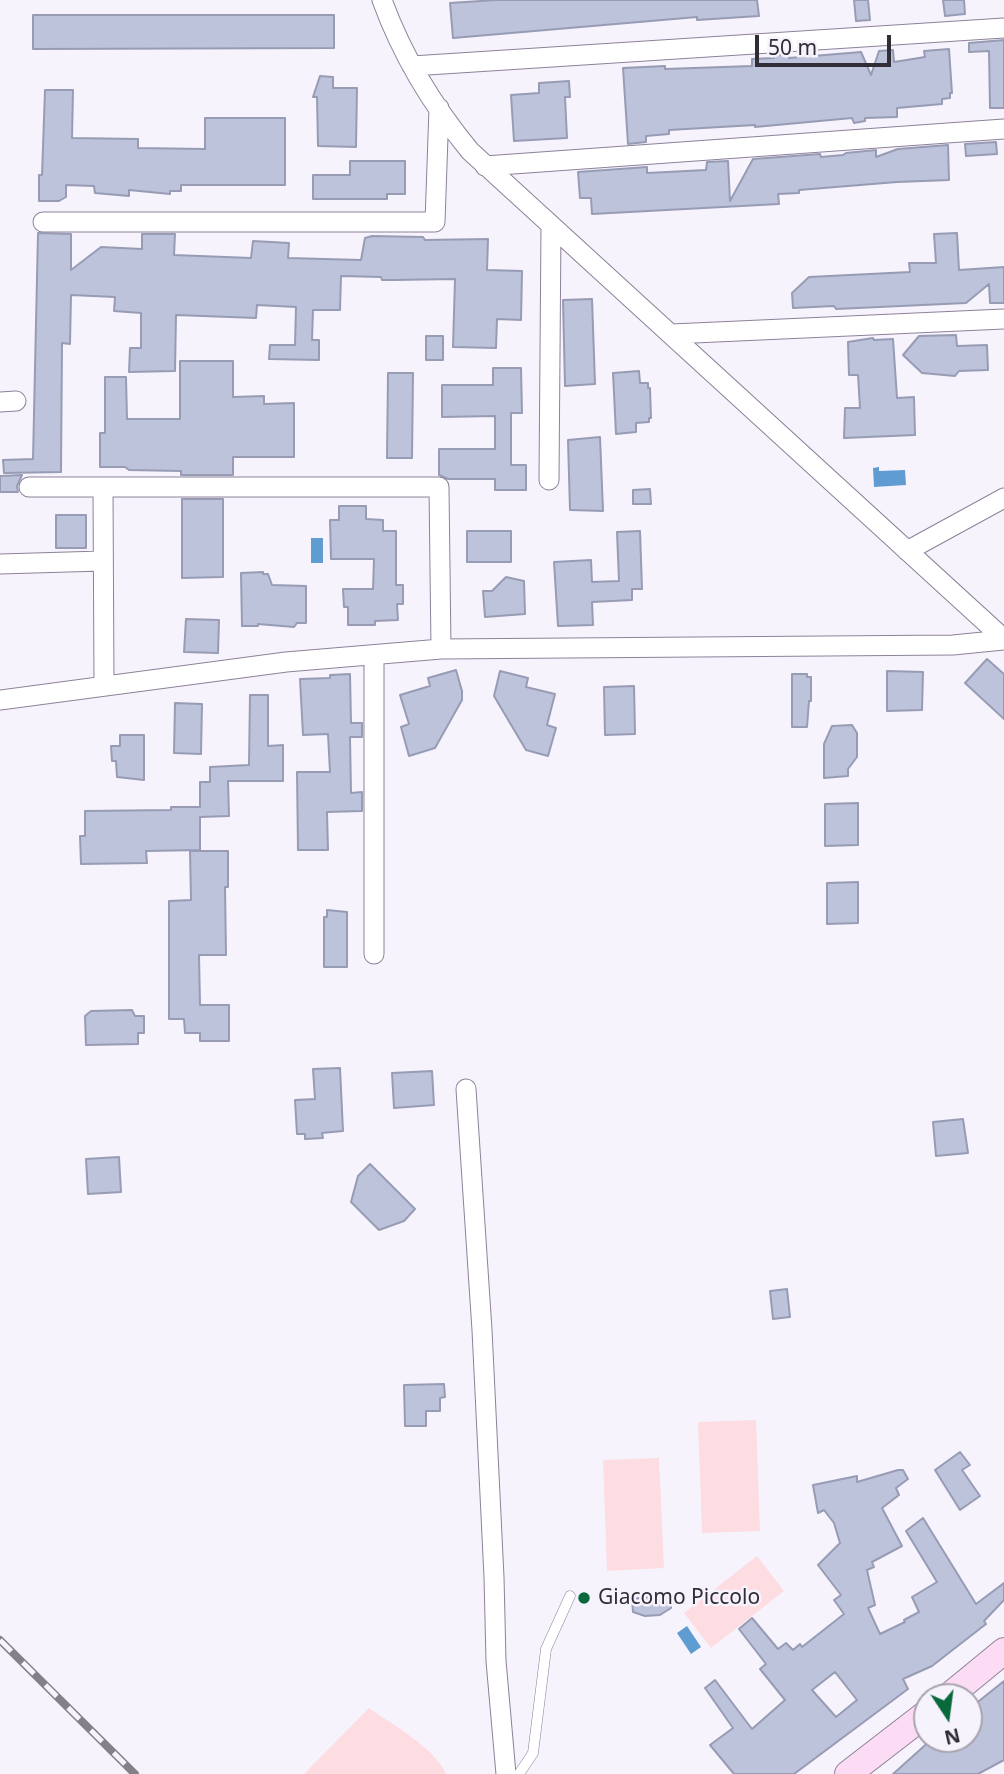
<!DOCTYPE html>
<html>
<head>
<meta charset="utf-8">
<style>
	body { margin:0 }
	#map { position:relative; width:1004px; height:1774px; overflow:hidden; background:#f7f3fd; font-family:"Noto Sans",sans-serif }
	canvas { display:block }
	.north { position:absolute; left:913px; top:1683px; width:70px; height:70px; box-sizing:border-box; background:#f7f3fd; border:2px solid #a8a4ad; border-radius:50%; rotate:167deg; font-size:19px; font-weight:700; line-height:28px; text-align:center; color:#312d36 }
	.north::after { content:''; display:block; margin:auto; width:24px; height:32px; background:#09683c; clip-path:polygon(50% 0,100% 100%,50% 72%,0 100%) }
	.scale { position:absolute; left:755px; top:35px; width:136px; height:32px; box-sizing:border-box; border:4px solid #312d36; border-top:0; padding-left:9px; font-size:21px; line-height:24px; white-space:nowrap; color:#312d36; -webkit-text-stroke:5px #f7f3fd; paint-order:stroke }
</style>
</head>
<body>
<div id="map">
<canvas width="1004" height="1774"></canvas>
<div class="north">N</div>
<div class="scale">50 m</div>
</div>
<script>
const ctx = document.querySelector('canvas').getContext('2d');
ctx.lineJoin = 'round';
function fill(path, color) {
  ctx.fillStyle = color;
  ctx.fill(path, 'evenodd');
}
function strokePath(path, color, width, dash) {
  ctx.strokeStyle = color;
  ctx.lineWidth = width;
  ctx.lineCap = dash ? 'butt' : 'round';
  ctx.setLineDash(dash || []);
  ctx.stroke(path);
}
function drawText(font, color, halo, rows, align = 'center') {
  ctx.font = font + ' "Noto Sans",sans-serif';
  ctx.lineWidth = 5;
  ctx.setLineDash([]);
  ctx.textBaseline = 'middle';
  ctx.strokeStyle = halo;
  ctx.fillStyle = color;
  for (const [text, x, y, turn = 0] of rows) {
    ctx.save();
    ctx.translate(x, y);
    ctx.rotate((+turn || 0) * Math.PI / 180);
    ctx.textAlign = isNaN(turn) ? turn : align;
    if (halo) ctx.strokeText(text, 0, 0);
    ctx.fillText(text, 0, 0);
    ctx.restore();
  }
}
const green = new Path2D(`
	M756,1420L760,1531L702,1533L698,1422Z
	M659,1458L664,1568L607,1571L603,1460Z
	M757,1556L784,1591L711,1648L684,1613Z
	M369,1708C393,1725 435,1748 446,1774H304Z`);
const water = new Path2D(`
	M879,467V471L905,470L906,485L874,487L873,468Z
	M311,538H323V563H311Z
	M687,1626L701,1647L691,1654L677,1633Z`);
const building = new Path2D(`
	M496,0H757L759,16L697,20V17L453,38L450,3Z
	M854,0H868L870,20L856,21Z
	M943,0H964L965,14L945,16Z
	M33,15H334V48L33,49Z
	M1004,40V108H990L989,51L969,52V43Z
	M949,49L952,93H950V98L942,99V104L897,108V117L865,118V121L854,123L852,118L755,127V125L669,130V134L646,136V142L628,144L623,68L665,66V69L752,66V59L774,58V55L789,54V58L861,52L871,75L879,51L893,50L894,62L925,57L924,51Z
	M320,76L333,77V88H357L356,147L318,146L317,97H313Z
	M569,81L570,97H565L567,138L514,141L511,95L539,93V83Z
	M45,90H73L72,138L138,139V148L205,149V118H285V185H181V191H170V194L129,190V196L95,193L94,186L66,185V197L59,201H39V175H42L43,147Z
	M996,142L997,154L966,156L965,144Z
	M948,145L949,180L897,182L799,190V193L778,194L779,204L592,214L591,198H580L578,172L647,167V173L706,170L707,162L728,161L730,201L753,159L820,154L821,157L843,155L846,153L876,150V157L898,149Z
	M350,161H405V194H387V199H313V175H350Z
	M38,233L71,234V270L101,247L142,249V234H175L174,255L251,258L253,241L289,243L288,258L361,260L365,238L372,236L423,237L425,240L488,239L487,270L522,271L521,320L497,319L496,348L453,347L455,279L394,280H382L381,277L341,276L340,310H313L312,340H319V360L269,359L270,345H295L296,307L257,305L256,318L176,315L175,371L129,372L130,348H141V313L114,311L115,297L71,295L70,344L62,343L61,472L4,473L3,460L33,459Z
	M957,233L959,270L1004,267V303H990L989,284L966,303L836,309L834,306L793,308L792,293L809,277L910,272L909,263H936L934,234Z
	M592,299L595,384L565,386L563,300Z
	M956,335L957,346L987,345L988,370L959,371L955,376L922,373L903,355L919,336Z
	M426,336H443V360H426Z
	M873,338L874,340L893,339L897,398L914,397L915,435L844,438L845,408H860L858,375H849L848,342Z
	M180,361H233V397L264,396V404L294,403V457H233V475H181V471L129,470L125,467H100V433H105V377H126L127,419H180Z
	M493,368H521L522,413H511V465H526V490H495V479H448L439,475V449H495V416L442,417V385H493Z
	M639,371L640,383H648V388H650L651,418H649V422L636,423V432L616,434L613,373Z
	M388,373H413L412,458H387Z
	M600,437L603,511L570,510L568,440Z
	M22,475L17,486L18,492H0V476Z
	M650,489L651,504H633V490Z
	M182,499H223V577L182,578Z
	M339,506H366V519L383,520V531H396V585H403V604H397L398,620L375,621V625H348V607H344L343,589H373L374,559H331L330,520H339Z
	M56,515H86V548H56Z
	M467,531H511V562H467Z
	M640,531L642,589H632V600L592,602L593,625L558,626L554,562L591,560L592,582L619,581L617,532Z
	M263,572V574H268L272,585L306,586V623H297L294,627L258,624V626H242L241,573Z
	M506,577L524,581L525,614L485,617L483,591H492Z
	M186,619L219,620L218,653L184,652Z
	M987,659L1004,674V719L965,683Z
	M456,670L462,691V700L435,748L409,756L401,727L409,724L400,695L430,686L428,678Z
	M500,671L528,678L526,687L555,694L547,725L556,728L548,756L526,750L494,696Z
	M887,671L923,672L922,710L887,711Z
	M350,674L351,723H362V737H350L351,793L362,792V811L327,812L328,850H298L297,772H330L328,734L303,735L300,679L330,678V675Z
	M792,674H807V677H811V701H809L807,727H792Z
	M634,686L635,734L605,735L604,687Z
	M250,695H268V746L283,745V781H228L229,816L200,817V850L146,851L147,863L81,864L80,836H85V811L171,810V807H200V782H210V767L249,765Z
	M175,703L202,704L201,754L174,753Z
	M852,725L857,733V757L848,769V776L824,778V744L832,726Z
	M120,735H144V780L117,777L116,761H112L111,746H120Z
	M858,803V845L825,846V804Z
	M190,851H228V887H225L226,955H199L200,1005H229V1041H200V1033H185L184,1019H169V901L191,900Z
	M858,882V923L827,924V883Z
	M327,910L347,912V967H324V917H327Z
	M132,1010L135,1016H144V1033H138V1044L86,1045L85,1016L91,1011Z
	M340,1068L343,1131L322,1133L323,1138L305,1139V1134H297L295,1100L315,1099L313,1069Z
	M432,1071L434,1105L394,1108L392,1073Z
	M963,1119L968,1153L936,1156L933,1122Z
	M119,1157L121,1192L88,1194L86,1159Z
	M370,1164L415,1209L404,1221L379,1230L351,1202L358,1176Z
	M787,1289L790,1317L773,1319L770,1291Z
	M444,1384L445,1397L440,1398V1411H426V1426H405L404,1385Z
	M960,1452L970,1465L962,1470L980,1496L960,1510L935,1470Z
	M898,1470H903L908,1479L896,1488L899,1495L882,1508L902,1546L872,1562L874,1567L867,1570L875,1605L868,1608L880,1634L905,1622L904,1620L919,1612L912,1597L937,1582L906,1531L923,1518L976,1604L1004,1583V1600L984,1621L986,1624L932,1666L903,1679L908,1689L794,1774H734L710,1745L733,1728L705,1688L715,1680L752,1729L785,1700L760,1669L766,1664L739,1629L752,1618L778,1649L786,1643L793,1650L800,1644L802,1647L844,1614L834,1600L841,1595L818,1565L840,1543L834,1523L824,1510L818,1513L813,1485L857,1476V1482ZM835,1672L857,1700L836,1717L812,1690Z
	M670,1594L671,1608L660,1615L645,1616L633,1612L632,1599Z
	M1004,1681V1760L978,1774H893L932,1739H969V1709Z`);
const lane = new Path2D(`
	M519,1774L533,1753L546,1649L570,1596`);
const street = new Path2D(`
	M382,0C402,55 433,106 470,151L1004,639
	M412,66L1004,28
	M485,166L1004,129
	M43,222H435L439,108
	M672,334L1004,319
	M0,402L16,401
	M549,480L551,226
	M29,487H439L441,649
	M103,487L104,686
	M907,551L1004,498
	M0,564L102,561
	M374,655V954
	M0,700L286,662L441,649L953,645L1004,640
	M466,1089L482,1330L494,1577L496,1661L506,1774`);
const secondary = new Path2D(`
	M948,1697L1004,1651
	M848,1774L927,1713`);
const rail = new Path2D(`
	M0,1640L135,1774`);
const markers = [
	[584,1598,7,"#09683c"]
];
const poiNames = [
	["Giacomo Piccolo",598,1598]
];
fill(green, '#fddce2');
fill(water, '#5f9cd1');
fill(building, '#bec3dc');
strokePath(building, '#979cb4', 2);
strokePath(lane, '#8d8299', 11);
strokePath(street, '#8d8299', 21);
strokePath(secondary, '#8d8299', 28);
strokePath(lane, '#fff', 10);
strokePath(street, '#fff', 19);
strokePath(secondary, '#fcdcf4', 26);
strokePath(rail, '#848089', 8);
strokePath(rail, '#f7f3fd', 5, [16]);
for (const [x, y, r, color] of markers) {
  const dot = new Path2D();
  dot.arc(x, y, r, 0, 2 * Math.PI);
  ctx.fillStyle = color;
  ctx.fill(dot);
  strokePath(dot, '#f7f3fd', 2.5);
}
drawText('21px', '#312d36', '#f7f3fd', poiNames, 'left');
</script>
</body>
</html>
